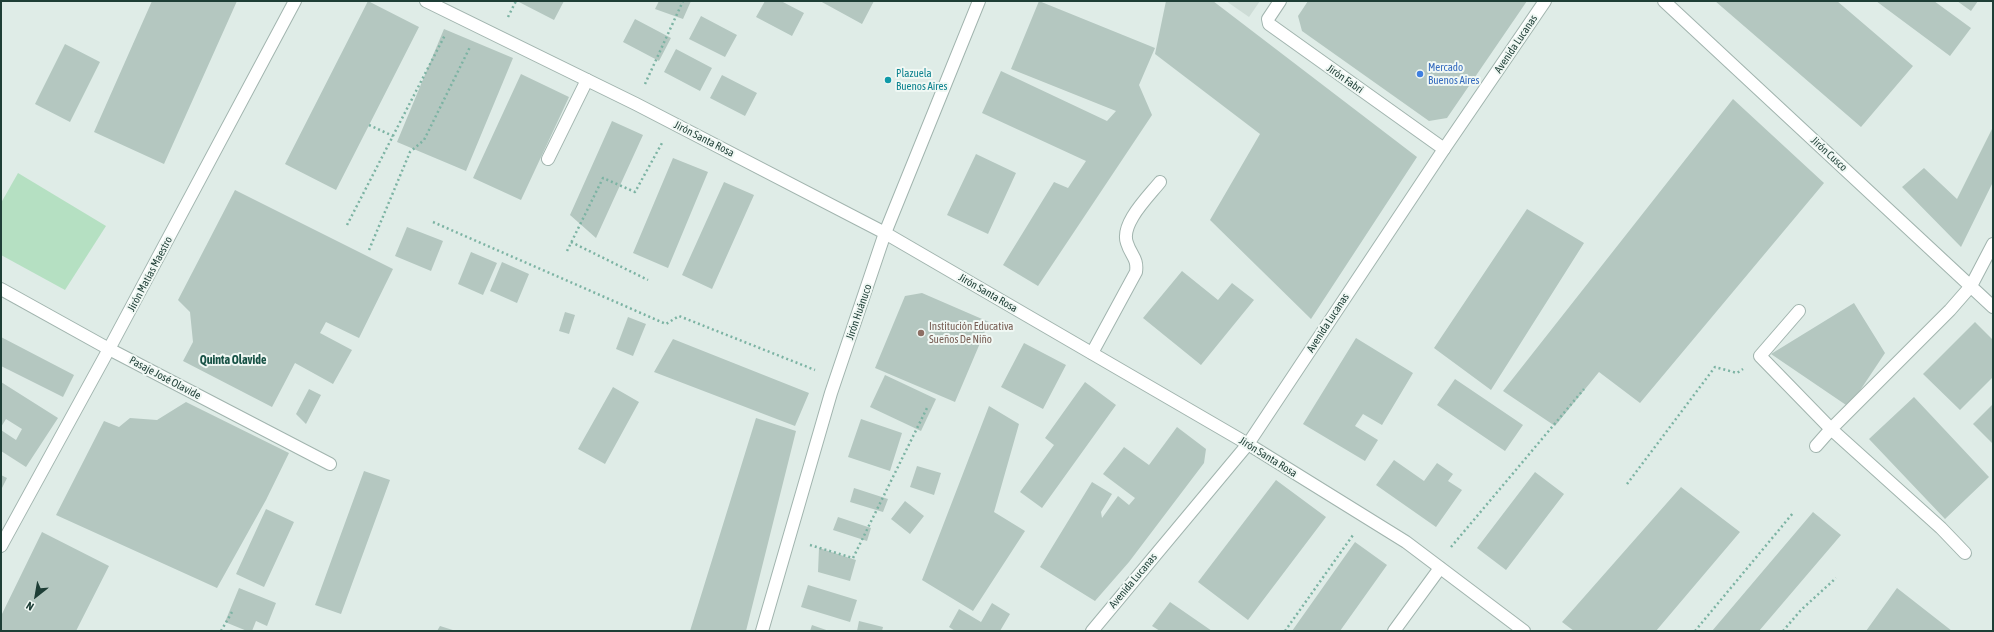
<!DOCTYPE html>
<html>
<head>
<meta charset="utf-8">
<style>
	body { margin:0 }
	#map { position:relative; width:1994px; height:632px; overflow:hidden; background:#dfece7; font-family:"Asap Condensed",sans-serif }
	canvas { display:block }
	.frame { position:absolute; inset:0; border:2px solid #1e3e36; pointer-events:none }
	.north { position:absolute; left:16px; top:576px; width:40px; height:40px; -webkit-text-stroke:3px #f0f8f4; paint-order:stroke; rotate:211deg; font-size:11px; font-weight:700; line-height:16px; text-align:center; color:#1e3e36 }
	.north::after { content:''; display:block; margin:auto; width:14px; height:18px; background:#1e3e36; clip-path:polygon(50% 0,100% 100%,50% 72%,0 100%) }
</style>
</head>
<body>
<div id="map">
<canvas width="1994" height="632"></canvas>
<div class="frame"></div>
<div class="north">N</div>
</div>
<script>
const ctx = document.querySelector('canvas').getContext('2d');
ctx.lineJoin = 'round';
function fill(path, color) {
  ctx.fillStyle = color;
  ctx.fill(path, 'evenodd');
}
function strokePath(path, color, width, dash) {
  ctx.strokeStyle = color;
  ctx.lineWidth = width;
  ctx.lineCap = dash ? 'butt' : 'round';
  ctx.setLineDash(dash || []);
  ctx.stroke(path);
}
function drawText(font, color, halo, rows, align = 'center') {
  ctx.font = font + ' "Asap Condensed",sans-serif';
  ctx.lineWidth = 4;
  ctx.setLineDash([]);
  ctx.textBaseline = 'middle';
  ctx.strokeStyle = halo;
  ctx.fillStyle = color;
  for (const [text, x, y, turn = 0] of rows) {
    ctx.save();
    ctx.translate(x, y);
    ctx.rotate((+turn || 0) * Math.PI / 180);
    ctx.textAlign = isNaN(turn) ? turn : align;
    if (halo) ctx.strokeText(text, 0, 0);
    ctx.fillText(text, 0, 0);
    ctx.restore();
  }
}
const built = new Path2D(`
	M1226,1H1260L1249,17Z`);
const green = new Path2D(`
	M18,173L106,226L65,290L1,255V203Z`);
const building = new Path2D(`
	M152,1H237L164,164L94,132Z
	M368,1L419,27L336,190L285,164Z
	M517,1H564L554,20Z
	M659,1H691L683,19L655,9Z
	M765,1H781L804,13L792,36L756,17Z
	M820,1H874L862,24Z
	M1039,1L1155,48L1139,85L1152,115L1038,286L1003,265L1054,182L1068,188L1086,161L982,113L1001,71L1107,121L1116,111L1011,69Z
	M1166,1H1213L1417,157L1311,319L1210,220L1260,134L1155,54Z
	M1308,1H1527L1447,118L1429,121L1302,31L1298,16Z
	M1715,1H1837L1913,66L1861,127Z
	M1876,1H1934L1971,28L1950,56Z
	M1957,1H1978L1971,11Z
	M701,16L737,35L725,57L689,39Z
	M635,19L671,38L659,61L623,42Z
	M444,29L513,58L466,171L397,142Z
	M65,44L100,62L70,122L35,104Z
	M676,49L712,68L700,91L664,72Z
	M521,74L569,97L521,200L473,178Z
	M722,75L757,93L745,116L710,98Z
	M1733,99L1824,183L1640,403L1599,372L1555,426L1503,391Z
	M612,121L643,135L596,238L570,215Z
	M1993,127V182L1961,247L1902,187L1924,168L1957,199Z
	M976,154L1016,173L988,234L947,215Z
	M673,158L708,172L668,268L633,253Z
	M724,182L754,195L712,289L682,275Z
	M235,190L393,269L359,338L326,322L320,333L352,350L333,384L295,363L272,407L183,361L193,342L190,312L178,300Z
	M1527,209L1584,243L1491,390L1434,348Z
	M407,227L443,241L431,271L395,256Z
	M471,252L497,263L483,295L458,284Z
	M502,262L529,274L517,303L490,291Z
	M1182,271L1218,300L1232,283L1254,300L1201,365L1143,318Z
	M922,293L989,322L955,402L875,368L905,296Z
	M1854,303L1885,353L1849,407L1771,354Z
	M565,312L575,315L569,334L559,331Z
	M628,317L646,324L633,356L616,349Z
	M1975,322L1993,340V377L1960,410L1923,374Z
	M1,337L74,375L63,397L1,366Z
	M1356,338L1413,373L1382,425L1363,414L1355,426L1378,440L1365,461L1303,424Z
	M673,339L809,393L795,426L654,372Z
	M1024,343L1066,365L1043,409L1001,387Z
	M885,375L936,399L921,431L870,407Z
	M1455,379L1523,425L1505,451L1437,405Z
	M1,382L58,418L26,467L1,451V430L16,440L22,429L6,419L1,427Z
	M1085,382L1116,405L1042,508L1020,492L1054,445L1045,438Z
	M613,387L639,402L605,464L578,449Z
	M309,389L321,395L306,424L296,414Z
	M1914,397L1989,477L1945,519L1869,439Z
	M186,402L289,453L266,500L217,588L56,515L104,421L119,427L130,418L157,420Z
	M1993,404V444L1973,424Z
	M989,406L1019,424L994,512L1025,531L973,611L922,580Z
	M756,418L796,431L746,631H690Z
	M861,419L902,433L890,471L848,457Z
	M1177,427L1206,449L1204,463L1129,562L1095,601L1040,567L1092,482L1112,494L1101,512L1102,518L1118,496L1129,505L1135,498L1103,474L1124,447L1149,465Z
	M1394,460L1424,481L1437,463L1453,474L1448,481L1462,490L1436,527L1376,485Z
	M917,466L941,473L934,495L910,487Z
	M364,471L390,480L341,614L315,605Z
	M1535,472L1564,494L1506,570L1477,548Z
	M1,475L7,478L1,490Z
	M1276,480L1326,517L1248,620L1198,582Z
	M1681,487L1740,532L1656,631H1574L1562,622Z
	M854,488L888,499L883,512L850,502Z
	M905,501L924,516L910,534L891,519Z
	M266,509L294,522L264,587L236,574Z
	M1813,512L1841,535L1759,631H1712Z
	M838,517L871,528L867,541L833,530Z
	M42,532L109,566L76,631H1V616Z
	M1355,542L1387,565L1340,631H1292Z
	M819,548L856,560L850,581L818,572Z
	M808,585L857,600L850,622L801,607Z
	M239,588L276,603L267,626L256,621L252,631H247L225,622Z
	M1897,588L1952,631H1866Z
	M1170,602L1212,631H1160L1152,626Z
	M992,603L1010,614L1000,631H955L949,627L959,609L981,622Z
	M859,621L883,627L882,631H857Z
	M812,625L829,631H810Z
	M440,626L456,631H437Z`);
const path = new Path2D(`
	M508,17L516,1
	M645,84L683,1
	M369,125L393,136
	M433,222L666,324L679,316L815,370
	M347,225L445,35
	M571,242L648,280
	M369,250L410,152L424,140L470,47
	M567,251L603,178L635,192L662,143
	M1627,484L1715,367L1737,373L1743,369
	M810,545L853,558L928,406
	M1451,547L1584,389
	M221,631L232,612
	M1285,631L1353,535
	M1695,631L1793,513
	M1783,631L1801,610L1836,578`);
const service = new Path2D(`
	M548,159L587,80
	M1,289L109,349L330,464
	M1799,311L1760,356L1831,429L1941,528L1965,553
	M1092,353L1136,272C1138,258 1131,256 1127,243C1120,224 1148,197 1160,182
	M1816,446L1831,429L1950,310L1971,286
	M1394,631L1440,568`);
const minor = new Path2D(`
	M1280,1L1268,19L1269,24L1444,149
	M1664,1L1993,307
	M1971,286L1993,244
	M1,546L109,349L295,1`);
const tertiary = new Path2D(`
	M426,1L636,104L885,233L1248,444L1406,542L1524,631
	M762,631L831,393L885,233L979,1
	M1092,631L1248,444L1444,149L1545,1`);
const markers = [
	[1420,74,4,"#3f7fe0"],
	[888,80,4,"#0f9aa8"],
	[921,333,4,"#8d6e63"]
];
const streetNames = [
	["Avenida Lucanas",1516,44,-56],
	["Jirón Fabri",1345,79,35],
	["Jirón Santa Rosa",704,139,27],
	["Jirón Cusco",1829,154,43],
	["Jirón Matias Maestro",150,274,-62],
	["Jirón Santa Rosa",988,293,30],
	["Jirón Huánuco",859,312,-71],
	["Avenida Lucanas",1328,323,-57],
	["Pasaje José Olavide",165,378,28],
	["Jirón Santa Rosa",1268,457,32],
	["Avenida Lucanas",1133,581,-50]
];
const shopNames = [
	["Mercado",1428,68],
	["Buenos Aires",1428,81]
];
const cultureNames = [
	["Plazuela",896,74],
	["Buenos Aires",896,87]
];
const educationNames = [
	["Institución Educativa",929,327],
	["Sueños De Niño",929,340]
];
const neighbourhoodNames = [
	["Quinta Olavide",233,360]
];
fill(built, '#cddcd6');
fill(green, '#b5e0c2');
fill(building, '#b4c7c0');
strokePath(service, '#a1b4ae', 14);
strokePath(minor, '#a1b4ae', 14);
strokePath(tertiary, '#a1b4ae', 14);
strokePath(path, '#7cb3a3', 2.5, [2, 3]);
strokePath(service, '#fff', 12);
strokePath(minor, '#fff', 12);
strokePath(tertiary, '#fff', 12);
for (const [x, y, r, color] of markers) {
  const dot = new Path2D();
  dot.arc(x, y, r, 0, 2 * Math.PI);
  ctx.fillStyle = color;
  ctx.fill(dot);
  strokePath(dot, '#f0f8f4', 1.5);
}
drawText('11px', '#1e3e36', '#f0f8f4', streetNames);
drawText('11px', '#366cbe', '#f0f8f4', shopNames, 'left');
drawText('11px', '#0d838f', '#f0f8f4', cultureNames, 'left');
drawText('11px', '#785e54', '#f0f8f4', educationNames, 'left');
drawText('bold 12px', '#185246', '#f0f8f4', neighbourhoodNames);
</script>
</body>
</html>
